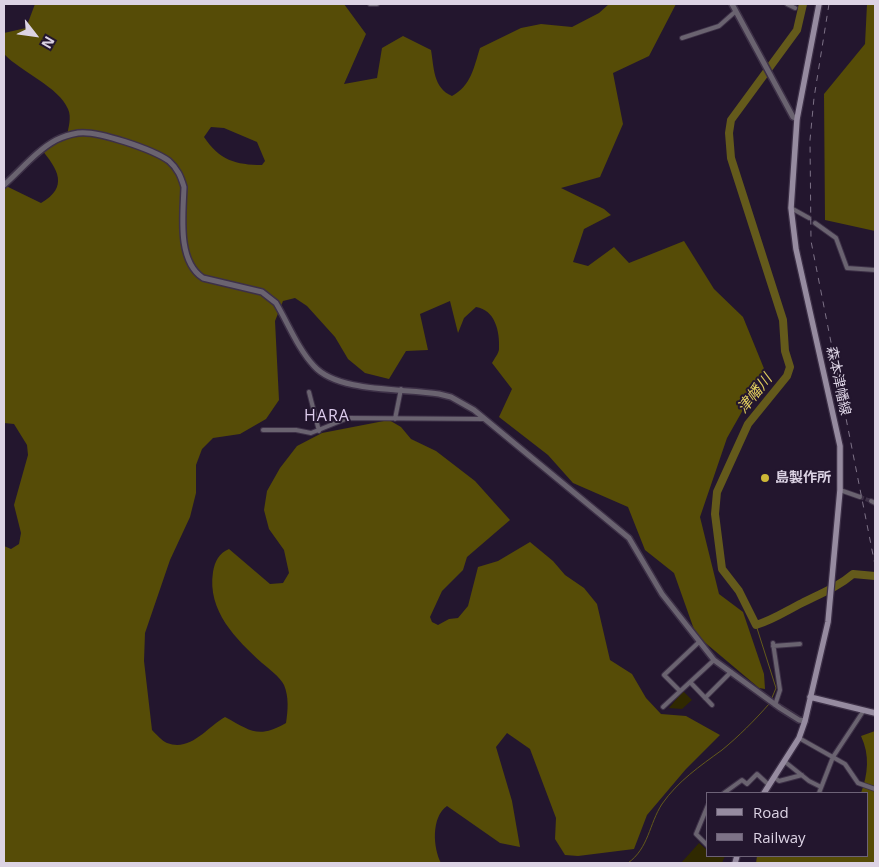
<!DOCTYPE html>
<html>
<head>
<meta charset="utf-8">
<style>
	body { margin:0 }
	#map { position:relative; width:879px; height:867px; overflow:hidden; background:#23162e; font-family:"Open Sans",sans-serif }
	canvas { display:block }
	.frame { position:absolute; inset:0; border:5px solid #dcd3e4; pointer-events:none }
	.legend { position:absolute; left:706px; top:792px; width:162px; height:65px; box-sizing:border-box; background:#23162e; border:1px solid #6d6277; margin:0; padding:6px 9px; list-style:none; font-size:15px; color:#dcd3e4 }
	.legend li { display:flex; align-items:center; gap:10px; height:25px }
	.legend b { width:25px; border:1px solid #6d6277 }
	.north { position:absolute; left:10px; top:10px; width:50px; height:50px; -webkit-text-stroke:4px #23162e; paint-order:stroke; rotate:120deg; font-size:14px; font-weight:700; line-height:20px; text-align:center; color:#dcd3e4 }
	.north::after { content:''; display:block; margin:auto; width:18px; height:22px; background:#dcd3e4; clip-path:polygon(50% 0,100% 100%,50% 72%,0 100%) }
</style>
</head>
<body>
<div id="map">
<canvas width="879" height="867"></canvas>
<div class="frame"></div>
<ul class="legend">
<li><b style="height:6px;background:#968ba0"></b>Road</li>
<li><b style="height:6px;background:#7d7287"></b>Railway</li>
</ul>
<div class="north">N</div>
</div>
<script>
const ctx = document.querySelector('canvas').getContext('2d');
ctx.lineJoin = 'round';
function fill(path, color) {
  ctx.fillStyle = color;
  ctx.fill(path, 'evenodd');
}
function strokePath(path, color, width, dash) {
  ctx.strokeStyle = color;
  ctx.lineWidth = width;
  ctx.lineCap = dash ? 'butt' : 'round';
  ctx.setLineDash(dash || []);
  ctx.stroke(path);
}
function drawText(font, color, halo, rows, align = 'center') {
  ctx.font = font + ' "Open Sans","Noto Sans JP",sans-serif';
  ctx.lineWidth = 4;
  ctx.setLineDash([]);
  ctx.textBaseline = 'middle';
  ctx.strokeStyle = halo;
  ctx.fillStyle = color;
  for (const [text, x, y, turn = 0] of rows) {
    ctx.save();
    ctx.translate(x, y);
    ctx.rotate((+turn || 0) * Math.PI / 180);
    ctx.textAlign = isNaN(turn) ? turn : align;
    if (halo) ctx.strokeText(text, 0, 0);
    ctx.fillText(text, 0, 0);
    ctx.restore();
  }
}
const green = new Path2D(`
	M683,691L692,700L682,709L669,708Z
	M699,843L708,851V856H725L722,863H681Z`);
const forest = new Path2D(`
	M35,4H344L366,34L344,84L377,78L382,48L403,36L431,50C434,67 433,88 452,96C471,86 474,67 480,48L521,28L541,24L572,27L599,13L609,4H676L649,56L613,73L623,124L600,177L561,188L604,209L611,215L584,229L573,262L588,266L614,247L629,263L684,241L714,289L743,317L765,371L727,438L700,517L719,594L743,612L764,674L765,689L759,688L696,635L674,573L645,550L628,507L573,483L548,455L499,417L512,389L492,363C494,359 499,353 499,349C500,331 495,310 476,307L464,318L458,333L450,301L420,314L428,350L406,351L389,379L365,373L348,359L335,337L307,306L295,298L283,301L275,321L279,400L266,419L240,434L213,438L202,449L196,465V493L190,517L170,560L145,633L144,661L152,730C156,734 162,741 167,743C191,752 207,727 225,717C251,731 258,739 286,723C288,710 289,697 284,685C280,677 269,669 262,663C236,639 207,611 213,572C215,561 219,553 229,549L270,584L283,583L289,573L284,550L269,529L264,510L267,491L280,468L297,446L322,433L389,420L401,427L411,439L436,451L475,481L510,520L467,557L463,570L442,591L430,617L432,622L438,625L449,619L458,618L468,606L478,567L498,561L530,542L553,561L565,575L584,588L597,604L610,660L632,674L646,698L661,714L686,716L720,735L686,769L647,815L634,849L578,856L565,855L555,839L556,818L530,749L507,733L496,747L512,801L520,847L500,843L447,806C431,817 433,848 441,863H4V546L11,549L19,544L21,533L14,505L28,455L27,445L14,424L4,423V185L41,203C69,187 58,169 41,149L46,142L67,136C68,129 72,117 68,109C59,87 21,72 4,54V33L26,28ZM211,127L224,128L257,142L265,161L262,165C236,165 219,160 204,137Z
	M867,4H875V231L825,220L824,94L865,44Z
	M875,731V863H756L757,856H868V793H861C868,774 870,755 861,736Z`);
const stream = new Path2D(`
	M756,625L776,688L771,700
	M628,863C649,848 649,824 662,804C678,781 700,766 722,750C738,737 755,720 769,704`);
const river = new Path2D(`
	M803,4L797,30L731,120L729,133L731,158L783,320L785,351L790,367L787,376L748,424L717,492L715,514L722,569L739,591L756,625C773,620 786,611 802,603C820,594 838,587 853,574L875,576`);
const minorTunnel = new Path2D(`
	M860,497L871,501`);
const minor = new Path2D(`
	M370,4H377
	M787,4L795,8
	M682,38L719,26L736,11
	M791,208L809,218
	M815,223L836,238L847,268L875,270
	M309,392L319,431
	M395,419L401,389
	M263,430H296L311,433L348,418L484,419
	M840,490L860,497
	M871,501L875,503
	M773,643L780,690L775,705
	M773,646L800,644
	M690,682L712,705
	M680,691L664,675L699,642
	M705,698L731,672
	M663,707L714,660
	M799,738L845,764L858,783L875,789
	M784,761L809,781L821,787
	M774,777L779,781L802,775
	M724,793L742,780L747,784L757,774L769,785
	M819,793L833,757L864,710
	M708,805L696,834L708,846`);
const tertiary = new Path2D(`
	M732,4L793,117L797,119
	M4,185C20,171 37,150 56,140C62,137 72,134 78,133C97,130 154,150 169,161C178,169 181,177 184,187C183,215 177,261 203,278L262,292L276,303C288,323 298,349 314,366C338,393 404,388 439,394L451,397L474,410L629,538L662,594L714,660L780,708L799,720L805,721`);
const secondary = new Path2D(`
	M810,697L875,713
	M764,793L799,738L805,721L828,622L840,490V446L796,249L791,208L797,119L819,4
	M735,863L737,856`);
const rail = new Path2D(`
	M829,4L814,98L810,140L811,241L875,565`);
const markers = [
	[765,478,5,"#ceb837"]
];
const streetNames = [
	["森本津幡線",838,381,78]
];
const poiNames = [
	["島製作所",775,478]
];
const waterNames = [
	["津幡川",755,394,-51]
];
const quarterNames = [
	["HARA",327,416]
];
fill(green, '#302901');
fill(forest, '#564c07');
strokePath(stream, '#645a1b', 1);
strokePath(river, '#645a1b', 8);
strokePath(minorTunnel, '#3f3249', 4, [4, 2]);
strokePath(minor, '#3d3047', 6);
strokePath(tertiary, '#3d3047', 8);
strokePath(secondary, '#3d3047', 8);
strokePath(minor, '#6a6370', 4);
strokePath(tertiary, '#6a6370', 5);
strokePath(secondary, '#968ba0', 5.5);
strokePath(rail, '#7d7287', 1, [6, 6]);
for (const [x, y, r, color] of markers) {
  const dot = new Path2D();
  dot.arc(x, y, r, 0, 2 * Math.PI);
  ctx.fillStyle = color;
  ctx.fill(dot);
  strokePath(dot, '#23162e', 2);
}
drawText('14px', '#dcd3e4', '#23162e', streetNames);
drawText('bold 14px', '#dcd3e4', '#23162e', poiNames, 'left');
drawText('italic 15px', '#dfcc5d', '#23162e', waterNames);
ctx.letterSpacing = '1px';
drawText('16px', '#ddcced', '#23162e', quarterNames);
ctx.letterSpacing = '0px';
</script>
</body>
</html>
